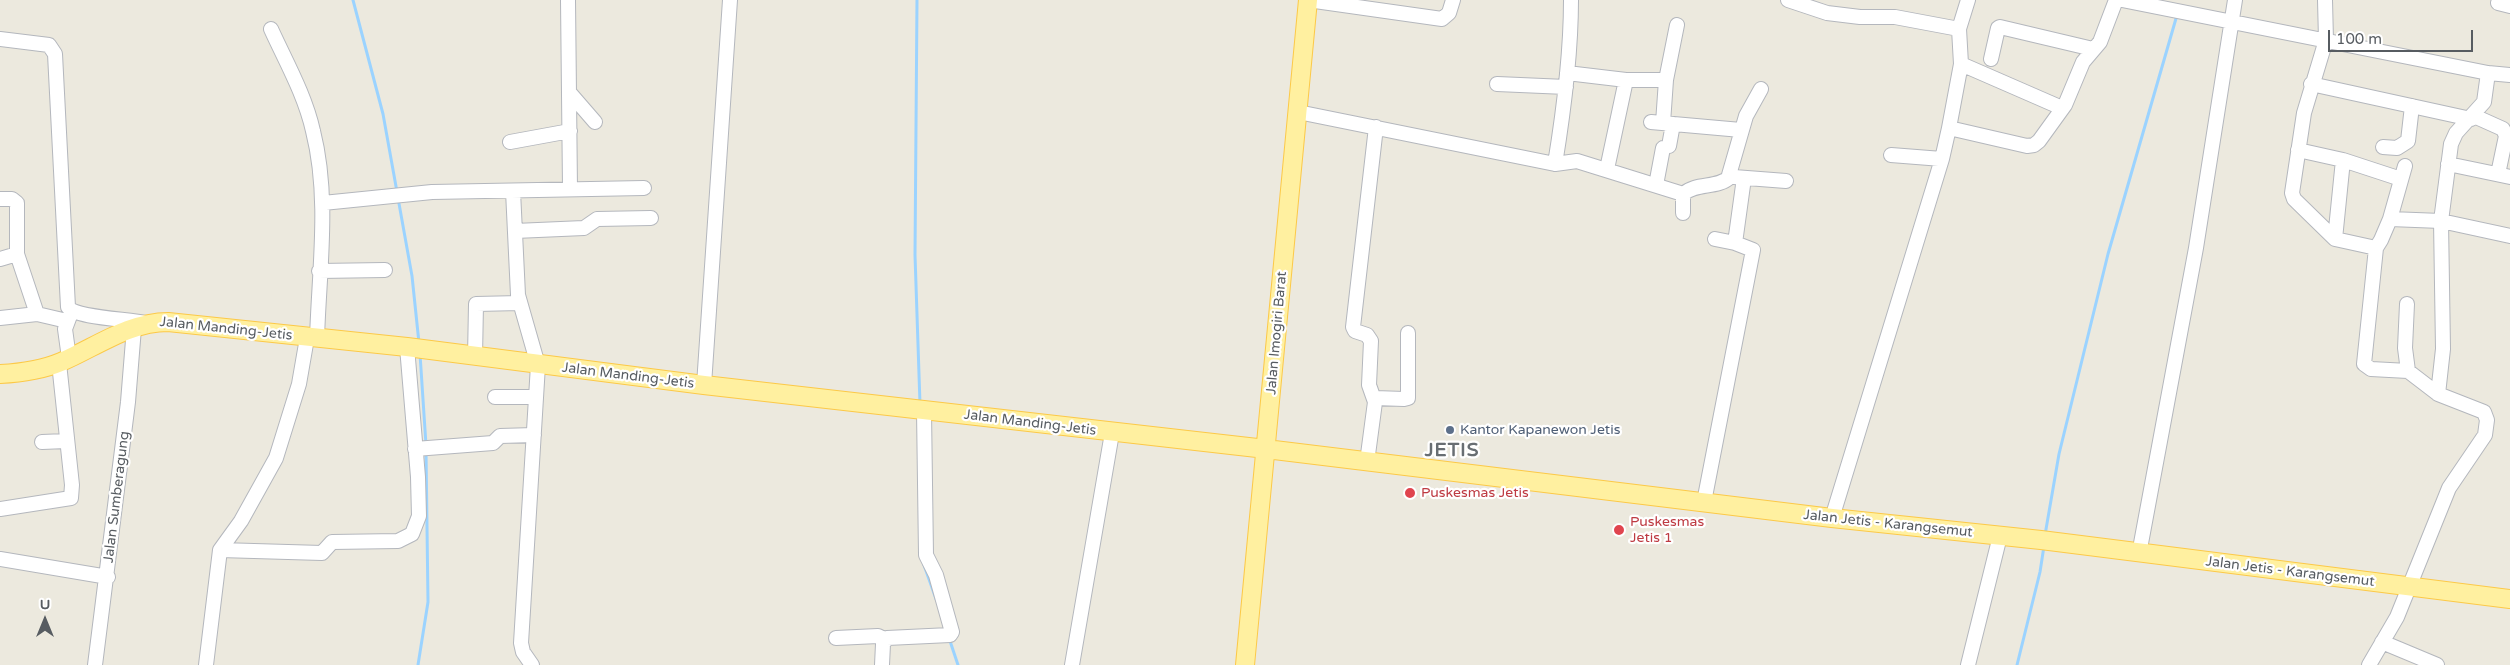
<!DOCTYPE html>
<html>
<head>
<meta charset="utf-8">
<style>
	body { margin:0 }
	#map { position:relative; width:2510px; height:665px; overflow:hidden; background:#ece9de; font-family:"Varela Round",sans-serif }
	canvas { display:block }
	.north { position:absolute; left:20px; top:595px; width:50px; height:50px; -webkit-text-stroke:4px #fff; paint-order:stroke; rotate:0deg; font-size:14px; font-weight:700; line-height:20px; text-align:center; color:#575c61 }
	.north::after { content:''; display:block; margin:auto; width:18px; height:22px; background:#575c61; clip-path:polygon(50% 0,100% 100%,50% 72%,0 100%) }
	.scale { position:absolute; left:2328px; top:30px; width:145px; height:22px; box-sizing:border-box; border:2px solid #575c61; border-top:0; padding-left:6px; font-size:15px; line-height:18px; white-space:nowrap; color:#575c61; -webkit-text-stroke:4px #fff; paint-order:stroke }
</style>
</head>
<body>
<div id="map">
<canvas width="2510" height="665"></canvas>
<div class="north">U</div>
<div class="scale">100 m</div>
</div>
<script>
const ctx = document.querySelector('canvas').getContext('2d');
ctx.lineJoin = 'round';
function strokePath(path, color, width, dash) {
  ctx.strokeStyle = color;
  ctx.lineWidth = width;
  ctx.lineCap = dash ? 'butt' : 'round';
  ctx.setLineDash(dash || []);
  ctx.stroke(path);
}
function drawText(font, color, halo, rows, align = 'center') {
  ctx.font = font + ' "Varela Round",sans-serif';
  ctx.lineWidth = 4.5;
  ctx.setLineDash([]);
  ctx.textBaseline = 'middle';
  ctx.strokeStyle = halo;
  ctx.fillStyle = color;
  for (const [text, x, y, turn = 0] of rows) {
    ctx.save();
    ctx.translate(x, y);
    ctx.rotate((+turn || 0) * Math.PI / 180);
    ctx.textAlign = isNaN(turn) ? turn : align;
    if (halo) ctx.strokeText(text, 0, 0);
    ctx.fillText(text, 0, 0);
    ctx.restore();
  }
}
const stream = new Path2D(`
	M353,0L383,114L397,192
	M917,0L915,255L920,404
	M398,198L412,276L419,343
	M420,354L426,445
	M2045,535L2059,454L2108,254L2177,15
	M924,565L936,599
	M949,638L958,665
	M418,665L428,602L426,451
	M2017,665L2040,572L2044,546`);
const minor = new Path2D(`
	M568,0L570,188
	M1308,0L1442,19L1449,13L1453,0
	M1788,0L1827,13L1860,17H1895L1959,29
	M1968,0L1959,29L1961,64L1949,128L2027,146L2034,145L2039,141L2065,105L2083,62L2100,42L2116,0
	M2122,0L2488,73L2510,75
	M2325,0L2326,40L2304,113L2292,193L2294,199L2335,239L2376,248L2381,240L2390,219L2441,221L2510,236
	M2498,3L2510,6
	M271,29C286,62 305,95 313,131C330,198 319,270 317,339
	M0,39L49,45L55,54L68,307C76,318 129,319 146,323
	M1991,59L1998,28L2000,27L2093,49
	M1961,64L2062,108
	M1567,73L1626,80
	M1497,84L1566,87
	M2311,84L2471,119
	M1761,89L1746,116L1729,175L1734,177L1786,181
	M569,92L595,122
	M1298,112L1555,164L1577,161L1683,194C1697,182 1717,189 1730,177
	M2474,116L2503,129L2506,136L2498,174
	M1651,122L1741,130
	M1663,123L1666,80L1677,25
	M510,142L570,131
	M1669,146L1673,124
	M2383,147L2397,148L2408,141L2412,106
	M2298,150L2343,160L2401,179
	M1891,155L1942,159L1949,128
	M1555,164C1564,109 1571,55 1571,0
	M2448,164L2510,177
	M1607,169L1626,80H1666
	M1656,185L1663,148
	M513,191L518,295L538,365L521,643L523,652L532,665
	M0,199H12L17,203V254L37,314L67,321
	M323,203L432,192L644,188
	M1683,213V194
	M2390,219L2405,166
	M515,231L584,228L597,219L651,218
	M1715,239L1735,243
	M2335,239L2343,160
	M2376,248L2364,364L2371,369L2408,371
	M0,259L17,254
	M319,271L385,270
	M2407,304L2405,348L2408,371L2438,394
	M0,318L37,314
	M475,357L476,304L520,303
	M69,358L65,329L71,313
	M704,385L730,0
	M495,397H536
	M1375,398L1404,399L1408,398V333
	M42,442L66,441
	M415,449L493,443L500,436L534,435
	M1367,462L1375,402L1369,385L1371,341L1367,335L1355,331L1353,327L1376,127
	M1704,502L1753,250L1735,243L1744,178
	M0,509L71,498L72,485L59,363
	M1832,518L1942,159
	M220,550L322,553L332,542L398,541L412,534L419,516L418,477L407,347
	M2139,554L2196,248L2235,0
	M0,559L108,577
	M836,638L878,636L884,639
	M2382,642L2437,665
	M95,665L128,402L134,328
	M206,665L220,550L241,521L276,458L299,384L307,338
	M882,665L883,644L887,638L950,635L952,632L936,575L926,555L924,411
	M1072,665L1112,433
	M1968,665L2000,536
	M2369,665L2397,617L2449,488L2485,435L2487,420L2484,412L2438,394L2443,349L2441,221L2451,144L2456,133L2484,102L2488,73`);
const major = new Path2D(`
	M0,374C20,373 42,370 61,362C96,347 129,322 168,322L407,347L704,385L1266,449L1832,518L2041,540L2510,599
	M1245,665L1308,0`);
const markers = [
	[1450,430,5,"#5c6f8a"],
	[1410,493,6,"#e0444e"],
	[1619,530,6,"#e0444e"]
];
const streetNames = [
	["Jalan Manding-Jetis",226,329,6],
	["Jalan Imogiri Barat",1277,333,-85],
	["Jalan Manding-Jetis",628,376,7],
	["Jalan Manding-Jetis",1030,423,7],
	["Jalan Sumberagung",117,497,-83],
	["Jalan Jetis - Karangsemut",1888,524,6],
	["Jalan Jetis - Karangsemut",2290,572,7]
];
const serviceNames = [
	["Kantor Kapanewon Jetis",1460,430]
];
const healthNames = [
	["Puskesmas Jetis",1421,493],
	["Puskesmas",1630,522],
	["Jetis 1",1630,538]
];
const districtNames = [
	["JETIS",1452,451]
];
strokePath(stream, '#9bd3ff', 3);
strokePath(minor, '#b4b7bd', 16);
strokePath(major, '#fcc948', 20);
strokePath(minor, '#fff', 14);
strokePath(major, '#fff0a0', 18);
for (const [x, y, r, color] of markers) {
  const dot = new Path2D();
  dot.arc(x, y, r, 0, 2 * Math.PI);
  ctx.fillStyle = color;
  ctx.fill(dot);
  strokePath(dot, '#fff', 2);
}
drawText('14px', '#575c61', '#fff', streetNames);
drawText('14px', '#4e5e75', '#fff', serviceNames, 'left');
drawText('14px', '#be3a42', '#fff', healthNames, 'left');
ctx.letterSpacing = '1px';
drawText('bold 19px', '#686e73', '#fff', districtNames);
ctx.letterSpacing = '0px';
</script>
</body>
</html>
